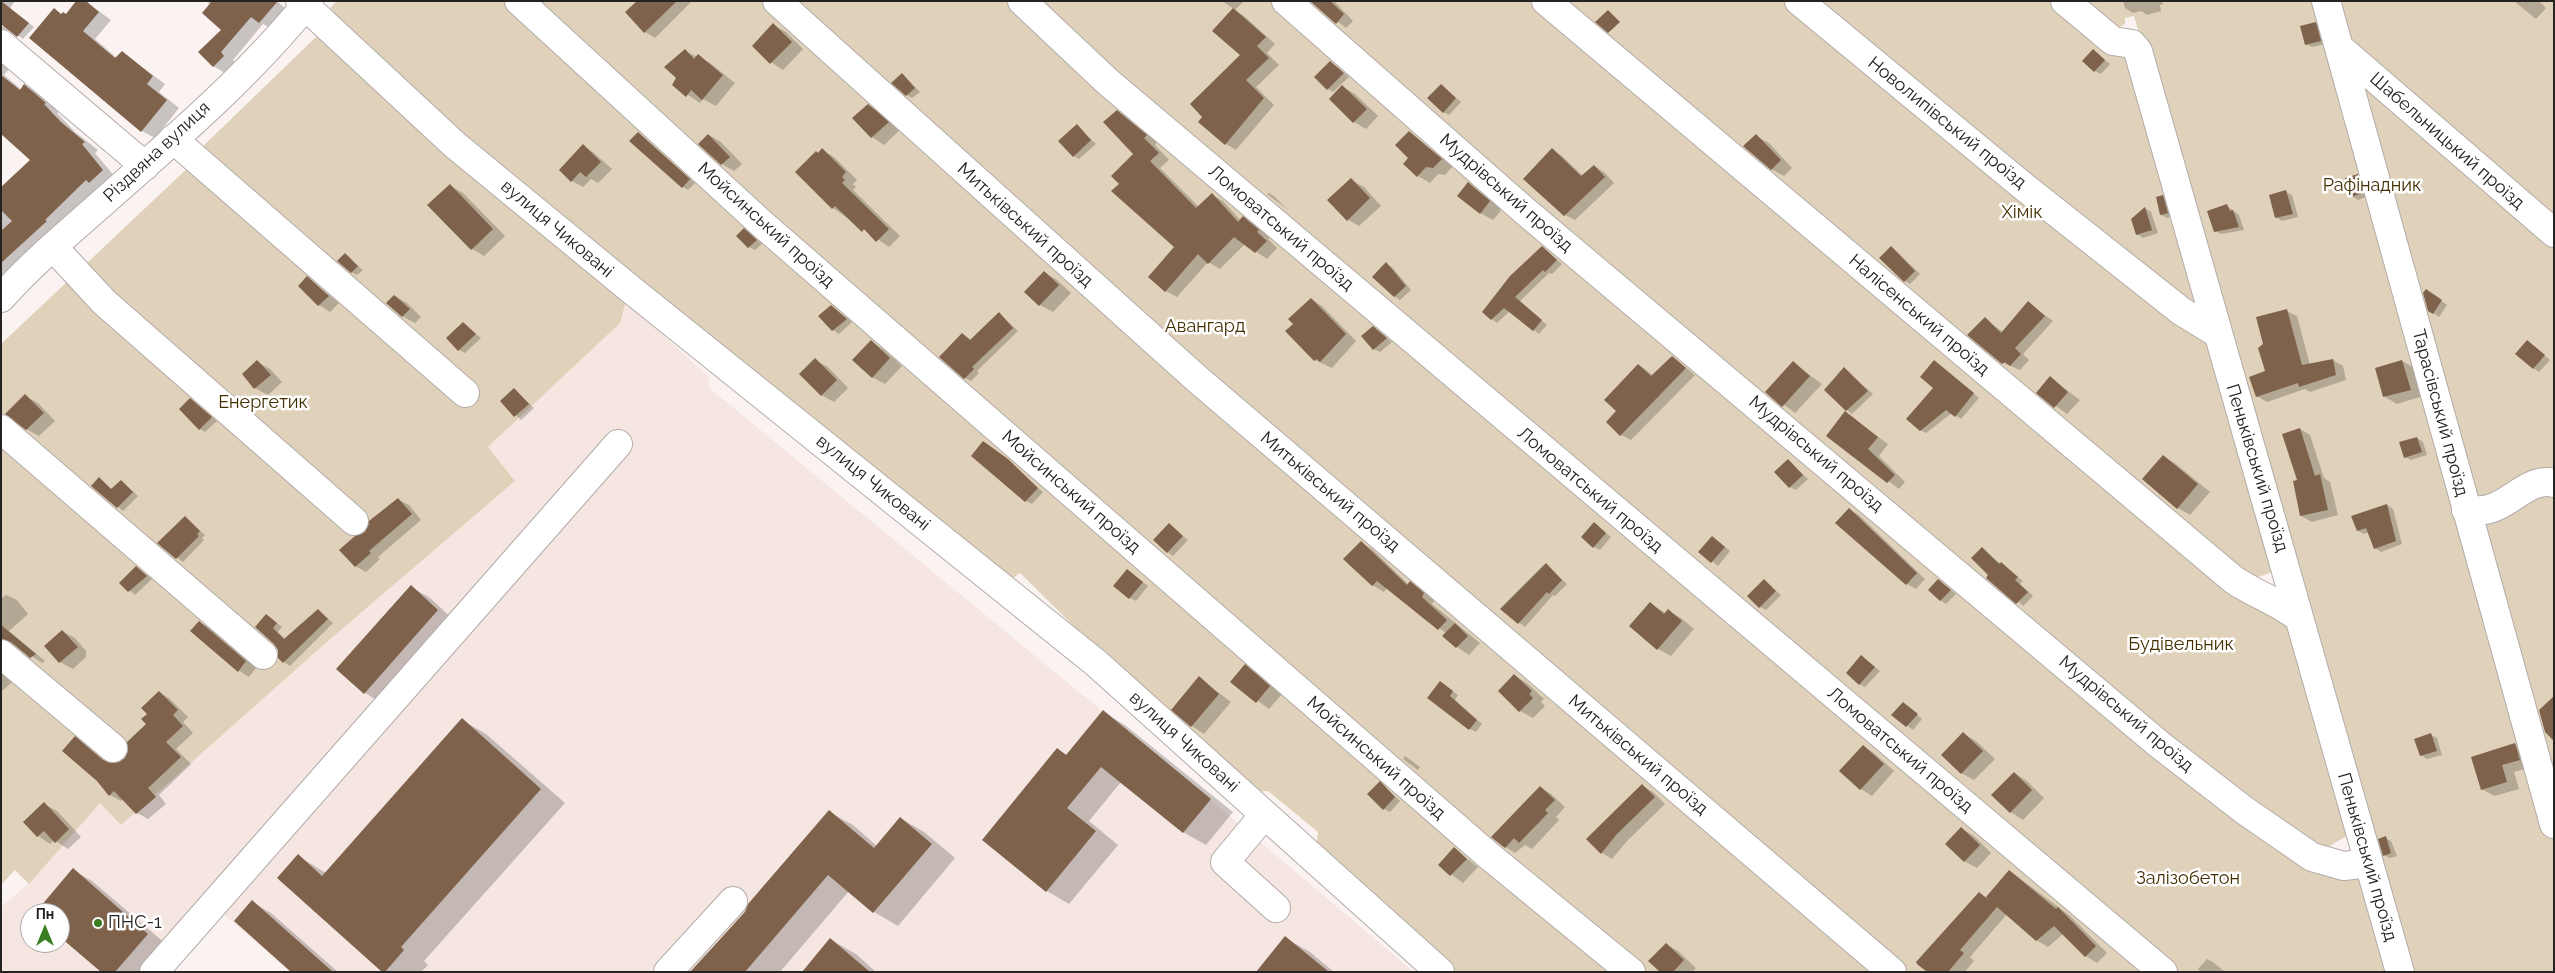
<!DOCTYPE html>
<html>
<head>
<meta charset="utf-8">
<style>
	body { margin:0 }
	#map { position:relative; width:2555px; height:973px; overflow:hidden; background:#fbf3f1; font-family:Raleway,sans-serif }
	canvas { display:block }
	.frame { position:absolute; inset:0; border:2px solid #252322; pointer-events:none }
	.north { position:absolute; left:20px; top:903px; width:50px; height:50px; box-sizing:border-box; background:#fff; border:1px solid #a8a7a7; border-radius:50%; rotate:0deg; font-size:14px; font-weight:700; line-height:20px; text-align:center; color:#252322 }
	.north::after { content:''; display:block; margin:auto; width:18px; height:22px; background:#397e21; clip-path:polygon(50% 0,100% 100%,50% 72%,0 100%) }
</style>
</head>
<body>
<div id="map">
<canvas width="2555" height="973"></canvas>
<div class="frame"></div>
<div class="north">Пн</div>
</div>
<script>
const ctx = document.querySelector('canvas').getContext('2d');
ctx.lineJoin = 'round';
function fill(path, color) {
  ctx.fillStyle = color;
  ctx.fill(path, 'evenodd');
}
function strokePath(path, color, width, dash) {
  ctx.strokeStyle = color;
  ctx.lineWidth = width;
  ctx.lineCap = dash ? 'butt' : 'round';
  ctx.setLineDash(dash || []);
  ctx.stroke(path);
}
function drawText(font, color, halo, rows, align = 'center') {
  ctx.font = font + ' Raleway,sans-serif';
  ctx.lineWidth = 5;
  ctx.setLineDash([]);
  ctx.textBaseline = 'middle';
  ctx.strokeStyle = halo;
  ctx.fillStyle = color;
  for (const [text, x, y, turn = 0] of rows) {
    ctx.save();
    ctx.translate(x, y);
    ctx.rotate((+turn || 0) * Math.PI / 180);
    ctx.textAlign = isNaN(turn) ? turn : align;
    if (halo) ctx.strokeText(text, 0, 0);
    ctx.fillText(text, 0, 0);
    ctx.restore();
  }
}
const built = new Path2D(`
	M626,301L710,378L708,387L1219,807L1414,972H290L210,902L143,972H1V907L29,883L100,803L121,825L328,641L515,481L488,447L619,323ZM30,913H60V943H30Z`);
const green = new Path2D(`
	M337,1H2554V972H2404L2134,16L2125,18V24L2114,30L2125,51L2281,569L2241,583L2298,635L2353,832L2315,855L2365,880L2392,972H1456L1316,847L1318,832L1268,791L1255,792L1161,712L1020,573L1012,579L981,553L974,554L961,537L909,494L530,199L381,64L330,8Z
	M317,36L626,301L620,323L488,447L515,481L328,641L121,825L100,803L29,884L15,870L1,885V344L193,163L199,150Z`);
const shadow = new Path2D(`
	M1,1H15L10,8L34,27L23,39L11,31L1,29L4,24Z
	M85,1L111,20L95,39L117,58L122,52L165,84L159,92L179,108L155,138L142,131L62,15H67Z
	M207,1H277L288,11L272,29L263,24L233,60L236,64L225,73L213,66L223,30Z
	M644,1H692L655,38L645,32Z
	M1222,1H1244L1235,10L1244,16L1275,44L1267,53L1279,65L1256,87L1274,105L1236,150L1226,144L1242,55L1234,9Z
	M1312,1H1334L1353,21L1346,28Z
	M2123,1H2162L2163,4L2160,5L2161,11L2147,15L2141,11L2133,13L2125,8Z
	M2514,1H2539L2546,8L2536,19Z
	M2316,24L2321,27L2326,44L2312,47L2306,44Z
	M773,25L786,32L803,49L783,70L771,62Z
	M2093,50L2110,64L2101,74L2095,71Z
	M685,51L710,63L735,83L716,106L703,99L700,103L673,85L678,78Z
	M1,60L9,69L4,75L22,90L25,86L39,94L59,111L57,113L75,132L98,150L95,153L116,178L1,283V196L32,160L1,133Z
	M1330,62L1349,77L1333,92L1328,89Z
	M902,74L920,92L912,98L907,95Z
	M1441,86L1461,102L1449,115L1443,112Z
	M1343,87L1355,94L1378,116L1366,129L1354,122Z
	M868,105L880,112L900,130L884,145L872,137L854,118Z
	M1117,111L1157,142L1155,145L1169,160L1160,168L1199,207L1212,195L1223,201L1241,221L1243,218L1255,225L1270,237L1268,239L1277,248L1267,259L1245,244L1220,269L1208,262L1177,297L1166,291L1176,247L1120,184L1135,154Z
	M1077,126L1096,144L1079,159L1074,156Z
	M638,133L695,183L688,190L683,187Z
	M1409,133L1453,166L1445,175L1438,174L1430,183L1418,176L1410,158Z
	M709,135L721,142L742,164L734,171L722,164L700,144Z
	M1756,136L1769,143L1792,168L1784,176L1771,169Z
	M583,146L594,153L612,169L598,183L591,179L583,187L572,181Z
	M822,150L834,157L857,180L853,184L856,187L853,190L900,236L889,247L833,208Z
	M1553,150L1562,156L1583,176L1594,166L1604,172L1614,183L1575,220L1565,215Z
	M2357,175L2363,178L2368,196L2358,200L2352,196Z
	M1351,180L1364,187L1381,206L1359,226L1347,219Z
	M1468,184L1500,207V212L1493,220L1480,213Z
	M450,186L463,193L505,236L484,256L472,249Z
	M2286,192L2292,195L2298,217L2282,221L2276,217Z
	M1269,193L1274,196L1288,210L1267,194Z
	M2162,196L2168,199L2173,216L2167,218L2161,215Z
	M2227,206L2239,215L2244,230L2221,234L2215,231Z
	M2145,208L2151,212L2158,233L2143,238L2137,234Z
	M744,230L762,244L755,250L749,247Z
	M1542,247L1562,264L1552,274L1549,273L1520,301L1547,325L1539,334L1510,311L1497,323L1492,319Z
	M1892,247L1920,274L1910,284L1905,281Z
	M345,255L363,270L357,275L351,272Z
	M1386,264L1392,267L1411,290L1400,300L1394,296Z
	M1044,272L1057,280L1071,293L1053,312L1040,305Z
	M307,278L339,303L330,312L319,305L299,286Z
	M2432,294L2447,305L2439,317L2429,310Z
	M395,296L407,303L421,317L415,323L402,316Z
	M1311,299L1322,306L1356,341L1332,368L1315,360Z
	M2028,303L2053,321L2023,354L2029,360L2020,370L2003,363L1969,335L1985,319L2003,332Z
	M831,306L852,322L839,334L833,330Z
	M2286,311L2297,316L2310,365L2333,360L2343,366L2346,380L2310,392L2305,389L2267,402L2257,396L2266,372L2264,344Z
	M999,313L1018,331L977,371L979,373L971,381L965,378L963,334L971,340Z
	M463,323L481,338L465,353L459,350Z
	M1373,328L1392,342L1380,352L1374,349Z
	M2528,341L2550,360L2539,372L2533,368Z
	M871,342L883,349L902,366L885,384L872,377Z
	M1674,358L1695,375L1631,440L1621,435L1618,411L1639,365L1654,376Z
	M815,360L828,367L848,388L834,402L821,395Z
	M2402,361L2415,368L2423,396L2397,404L2385,397Z
	M258,362L270,369L282,382L268,395L255,388Z
	M1935,362L1979,398L1961,419L1952,413L1926,433L1920,430L1934,388Z
	M1793,363L1822,384L1795,413L1767,392Z
	M1844,369L1873,394L1852,414L1847,410Z
	M2050,378L2080,400L2067,414L2037,392Z
	M515,390L534,408L521,420L502,401Z
	M25,396L38,403L55,421L39,436L26,429Z
	M190,399L217,421L205,432L200,429Z
	M1845,413L1888,444L1879,456L1905,482L1899,489L1828,436Z
	M2300,429L2310,435L2324,478L2330,482L2338,515L2312,522L2301,516Z
	M2417,438L2423,442L2427,455L2411,460L2405,457Z
	M989,446L1043,492L1032,504L1026,501Z
	M2164,457L2176,464L2210,492L2190,515L2178,508Z
	M1788,461L1808,479L1796,490L1790,487Z
	M99,479L113,490L122,481L138,496L123,511L118,507Z
	M399,500L409,505L421,520L378,557L380,559L366,572L355,566L366,533Z
	M2387,505L2393,509L2402,544L2381,552L2375,548L2369,532L2364,534L2358,531Z
	M1850,510L1859,515L1925,579L1916,589L1907,584Z
	M185,517L205,535L202,538L204,540L183,562L159,543Z
	M1594,523L1611,537L1600,550L1594,547Z
	M1169,525L1188,540L1173,556L1168,552Z
	M1713,537L1730,551L1718,566L1700,552Z
	M1361,543L1372,549L1409,585L1411,583L1422,589L1435,600L1432,604L1480,643L1469,655L1457,647L1444,636L1447,634L1387,588L1384,592L1372,585Z
	M1982,549L2023,581L2020,584L2033,596L2023,606L1990,575Z
	M1546,565L1567,584L1555,596L1553,595L1525,627L1502,609Z
	M136,567L152,579L135,595L121,583Z
	M1127,570L1148,586L1136,601L1130,598Z
	M1764,581L1781,595L1766,610L1760,607Z
	M1939,581L1956,594L1946,604L1940,600Z
	M411,587L430,598L456,622L383,704L365,693Z
	M6,595L17,600L28,614L9,631L45,661L42,663L14,644L1,648V599Z
	M1650,604L1666,613L1668,611L1681,618L1694,629L1671,656L1658,649L1631,626Z
	M318,610L333,623L290,666L284,662L279,658V650L267,615L282,627L278,632L286,640Z
	M199,622L211,629L256,668L249,677L238,670Z
	M62,631L75,638L86,651V657L73,669L60,662Z
	M1862,657L1880,671L1865,687L1859,684Z
	M1245,666L1257,673L1282,694L1269,709L1232,682Z
	M1,671L12,682L1,692Z
	M1515,676L1527,683L1544,699L1541,702L1545,706L1533,718L1520,711L1499,691Z
	M1199,678L1231,702L1204,734L1192,726L1173,709Z
	M1440,682L1458,695L1455,700L1482,724L1476,732L1470,729Z
	M159,692L170,699L188,717L183,722L193,733L176,749L191,764L159,795L166,804L148,819L137,813L123,799L121,801L110,795L75,738L110,765L118,764L126,759L147,724L149,714Z
	M1903,703L1922,719L1913,730L1893,715Z
	M1103,712L1125,725L1233,812L1206,845L1183,832L1121,782L1089,821L1118,845L1069,904L1047,891L984,840L1058,750L1067,755Z
	M462,720L486,734L565,803L424,961L428,965L421,972H383L298,856L326,873Z
	M1964,734L1976,741L1995,759L1974,780L1961,773Z
	M2431,735L2437,738L2442,755L2427,759L2421,755Z
	M2515,744L2528,752L2532,767L2514,772L2519,789L2494,796L2482,789Z
	M1863,746L1874,753L1894,771L1872,796L1861,789Z
	M1405,756L1420,767L1418,770L1403,759Z
	M2014,773L2027,781L2044,798L2023,820L2011,812Z
	M1380,783L1400,801L1390,812L1384,809Z
	M1643,786L1653,792L1665,804L1627,841L1612,859L1602,853Z
	M1540,787L1551,794L1565,807L1556,817L1559,820L1532,849L1525,845L1515,853L1504,846Z
	M44,804L57,811L81,837L68,849L54,840L50,844L38,836Z
	M829,812L853,825L877,846L900,818L924,832L955,858L898,926L874,912L849,891L780,972H693Z
	M1961,828L1974,836L1991,853L1977,868L1964,861Z
	M2385,838L2391,841L2397,856L2390,858L2384,855Z
	M1454,849L1478,867L1463,883L1439,865Z
	M73,870L92,881L167,945L144,972H103L60,935V913H36Z
	M2010,871L2069,915L2107,953L2097,963L2086,956L2063,934L2048,947L2036,940L2007,914L1970,957L1974,961L1965,972H1929L1980,894L1987,898Z
	M252,902L271,913L338,972H293Z
	M1285,938L1310,952L1334,972H1258Z
	M831,940L856,954L876,972H804Z
	M1666,944L1678,951L1696,968L1692,972H1662Z
	M2207,959L2213,962L2225,972H2201L2198,969Z`);
const building = new Path2D(`
	M1,1L29,23L17,37L1,24Z
	M76,1H86L99,12L83,31L115,58L122,51L153,76L147,84L167,100L141,132L29,38L54,8L61,14L63,12L66,14Z
	M212,1H278L259,23L251,17L221,52L224,56L213,67L198,52L221,30L202,13Z
	M637,1H677L644,33L625,12Z
	M1310,1H1330L1344,14L1336,24Z
	M1233,8L1266,37L1257,46L1269,58L1246,80L1264,98L1225,145L1198,122L1202,117L1190,104L1240,55L1212,31Z
	M1608,10L1620,22L1608,33L1595,22Z
	M2316,22L2321,41L2305,45L2300,26Z
	M773,23L792,42L770,64L752,46Z
	M685,49L694,59L698,54L723,75L702,100L691,90L686,97L672,85L676,78L664,67Z
	M2093,49L2105,60L2094,72L2082,61Z
	M1330,61L1344,73L1327,90L1314,77Z
	M902,73L915,88L906,96L891,83Z
	M1,75L20,90L24,84L46,103L44,104L61,122L85,142L82,144L103,170L89,183L86,180L45,220L47,221L1,263V231L12,221L1,210V187L30,160L1,134Z
	M1441,84L1456,98L1443,113L1427,98Z
	M1342,85L1367,109L1353,123L1329,99Z
	M868,104L889,122L871,138L852,118Z
	M1117,110L1147,135L1144,138L1159,153L1150,161L1196,208L1212,193L1238,222L1243,216L1259,230L1257,232L1267,241L1255,253L1234,237L1208,264L1198,254L1165,292L1148,277L1174,247L1111,191L1119,184L1111,176L1133,154L1103,122Z
	M1077,124L1091,140L1073,157L1058,141Z
	M1409,131L1442,159L1433,168L1426,167L1417,177L1403,164L1408,158L1395,145Z
	M638,132L690,179L682,188L629,141Z
	M708,134L730,157L721,165L698,144Z
	M1756,134L1781,160L1771,170L1743,146Z
	M583,144L601,162L586,177L580,172L571,182L559,170Z
	M822,148L846,172L842,177L845,180L842,183L889,229L876,242L864,229L862,232L835,206L832,209L795,172L816,151L818,153Z
	M1552,148L1581,176L1594,165L1605,177L1564,216L1523,179Z
	M2358,174L2363,193L2351,197L2345,178Z
	M1351,178L1370,198L1347,221L1327,200Z
	M1468,182L1490,201L1480,214L1457,196Z
	M450,184L493,229L471,250L427,205Z
	M2286,190L2293,214L2275,218L2269,195Z
	M2163,195L2168,213L2160,215L2156,197Z
	M2227,204L2230,211L2233,210L2239,227L2214,232L2207,211Z
	M2145,207L2152,230L2136,235L2131,219Z
	M744,228L757,240L748,248L736,236Z
	M1542,246L1557,260L1545,272L1543,270L1515,297L1542,320L1533,331L1504,308L1491,320L1482,312L1510,276Z
	M1891,246L1915,271L1904,282L1879,258Z
	M345,253L358,266L351,273L337,261Z
	M1386,262L1406,286L1394,297L1372,277Z
	M1044,271L1059,285L1039,306L1024,292Z
	M307,276L329,296L318,306L298,286Z
	M2426,289L2442,300L2433,314L2428,311L2423,293Z
	M394,295L410,309L402,317L386,303Z
	M1311,298L1346,334L1320,362L1317,359L1314,361L1285,331L1293,324L1288,319Z
	M2028,301L2045,316L2015,348L2021,354L2010,366L2005,362L2002,364L1967,335L1985,317L2001,333Z
	M831,305L847,319L832,331L818,316Z
	M2287,309L2302,365L2333,359L2336,375L2299,387L2298,383L2256,397L2249,377L2265,371L2258,348L2263,344L2256,317Z
	M999,312L1013,328L972,367L974,369L964,379L939,357L962,333L970,340Z
	M463,322L476,334L458,351L446,338Z
	M1373,326L1387,338L1373,350L1361,336Z
	M871,340L890,358L872,378L852,360Z
	M2527,340L2545,355L2533,369L2515,354Z
	M1672,356L1686,368L1620,436L1606,422L1616,411L1604,400L1638,364L1651,376Z
	M815,358L837,380L821,396L799,374Z
	M257,360L271,375L254,389L242,374Z
	M1934,360L1974,393L1955,417L1946,410L1920,431L1906,419L1933,388L1920,377Z
	M2402,360L2411,390L2383,397L2375,368Z
	M1793,361L1810,376L1782,407L1765,392Z
	M1844,367L1868,391L1846,411L1824,390Z
	M2050,376L2068,392L2054,408L2036,393Z
	M514,388L529,404L514,417L500,401Z
	M25,394L44,413L26,430L5,414Z
	M190,398L212,417L199,430L179,409Z
	M1845,411L1878,437L1868,449L1895,475L1887,483L1826,436Z
	M2300,428L2315,476L2320,474L2328,510L2300,516L2293,481L2297,480L2282,434Z
	M2417,437L2422,452L2404,458L2399,442Z
	M983,441L1008,459L1038,488L1025,502L971,456Z
	M2163,455L2198,484L2177,509L2142,479Z
	M1788,459L1803,475L1789,488L1774,472Z
	M99,477L111,489L121,480L133,492L117,508L91,486Z
	M398,498L412,514L369,551L371,553L355,567L339,550L355,536L365,532L369,521Z
	M2387,504L2396,541L2374,549L2366,528L2357,531L2351,516Z
	M1849,508L1917,573L1906,585L1835,523Z
	M185,516L200,531L197,534L199,536L176,559L157,543Z
	M1594,522L1606,533L1593,548L1581,537Z
	M1169,523L1183,536L1167,553L1153,540Z
	M1712,536L1725,547L1711,563L1698,552Z
	M1361,541L1407,585L1410,581L1424,593L1422,597L1447,620L1438,630L1377,581L1372,586L1343,559Z
	M1982,547L1999,564L2001,562L2018,577L2015,580L2028,592L2016,604L1986,578L1988,575L1971,558Z
	M1546,563L1562,580L1549,594L1547,592L1518,624L1500,609Z
	M136,566L147,576L128,592L119,583Z
	M1127,569L1143,582L1129,599L1113,586Z
	M1764,579L1776,591L1759,608L1747,596Z
	M1938,579L1951,590L1940,601L1928,590Z
	M411,585L438,610L364,694L336,669Z
	M1650,602L1664,614L1668,609L1682,621L1657,650L1629,626Z
	M318,609L328,619L283,663L278,658V650L274,644L255,627L266,614L277,623L273,628L284,639Z
	M199,621L246,661L238,672L190,631Z
	M1455,623L1468,636L1456,648L1442,636Z
	M1,625L36,654L30,658L11,642L1,639Z
	M62,630L78,647L59,663L44,646Z
	M1861,655L1875,667L1859,685L1846,673Z
	M1245,664L1270,686L1256,703L1230,682Z
	M1514,674L1532,691L1529,694L1533,698L1519,712L1498,691Z
	M1199,676L1219,694L1191,727L1171,710Z
	M1440,681L1453,691L1450,696L1477,720L1469,730L1427,698Z
	M159,691L178,710L173,715L183,726L166,742L181,757L148,788L156,797L136,814L114,791L109,796L97,781L62,751L75,736L103,760L111,763L119,762L125,758L128,751L127,742L146,724L141,719L147,714L141,708Z
	M2554,696V741L2545,732L2539,710Z
	M1903,702L1918,714L1906,727L1891,715Z
	M1103,710L1211,799L1183,833L1101,767L1067,808L1096,831L1046,892L982,840L1057,748L1066,755Z
	M462,718L541,789L401,947L404,950L385,972H382L277,878L298,854L322,876Z
	M1963,732L1983,751L1961,774L1941,755Z
	M2431,733L2437,751L2420,756L2414,739Z
	M2515,743L2520,760L2502,765L2507,782L2481,790L2471,757Z
	M1863,745L1884,764L1860,790L1839,771Z
	M2014,772L2032,790L2010,813L1991,795Z
	M1380,781L1395,797L1383,810L1367,794Z
	M1642,784L1655,797L1616,835L1601,854L1586,839Z
	M1540,786L1555,800L1545,810L1548,813L1519,843L1514,838L1505,848L1491,837Z
	M44,802L69,829L55,843L44,831L37,837L23,822Z
	M829,810L874,848L900,817L932,844L873,913L828,875L745,972H690L745,912L748,904Z
	M1961,827L1980,845L1964,862L1945,844Z
	M2386,836L2391,853L2383,856L2378,839Z
	M1454,847L1467,859L1450,876L1438,865Z
	M73,868L148,934L115,972H101L60,937V913H35Z
	M2009,870L2056,909L2058,907L2096,946L2085,957L2054,926L2036,941L1997,907L1960,950L1964,953L1948,972H1927L1917,964L1916,962L1979,892L1990,901L1986,897Z
	M252,900L333,972H291L234,921Z
	M1285,936L1329,972H1256Z
	M830,938L870,972H802Z
	M1666,943L1684,960L1673,972H1660L1648,961Z`);
const minor = new Path2D(`
	M300,1L455,145L634,292L1096,663L1440,972
	M519,1L761,223L1488,855L1631,972
	M777,1L1196,378L1892,972
	M1022,1L1108,82L2163,972
	M1286,1L1526,212L2160,745L2244,810L2312,857L2344,866L2368,863
	M1546,1L2234,580C2255,594 2279,602 2299,618
	M1799,1L2023,186L2181,311L2217,333
	M2065,1L2113,41L2132,44L2138,51L2400,972
	M2326,1L2554,824
	M1,44L145,166
	M2341,49L2554,233
	M173,139L465,393
	M53,247L104,302L354,521
	M1,298C31,264 66,235 100,205C171,142 250,75 309,1
	M1,429L263,655
	M2466,510C2478,511 2487,511 2497,506C2514,499 2533,477 2554,483
	M1,654L113,748
	M1264,815L1225,862L1276,908
	M154,972L618,444
	M668,972L733,901`);
const markers = [
	[98,923,5,"#397e21"]
];
const streetNames = [
	["Новолипівський проїзд",1947,123,39],
	["Шабельницький проїзд",2447,141,41],
	["Різдвяна вулиця",157,152,-43],
	["Мудрівський проїзд",1506,193,41],
	["Мойсинський проїзд",766,225,42],
	["Митьківський проїзд",1025,225,42],
	["Ломоватський проїзд",1281,228,40],
	["вулиця Чиковані",557,229,40],
	["Налісенський проїзд",1919,315,40],
	["Тарасівський проїзд",2440,413,75],
	["Мудрівський проїзд",1816,454,40],
	["Пеньківський проїзд",2257,468,73],
	["вулиця Чиковані",873,483,39],
	["Ломоватський проїзд",1590,490,40],
	["Мойсинський проїзд",1071,492,41],
	["Митьківський проїзд",1330,492,40],
	["Мудрівський проїзд",2126,714,40],
	["вулиця Чиковані",1184,742,42],
	["Ломоватський проїзд",1900,750,40],
	["Митьківський проїзд",1638,755,40],
	["Мойсинський проїзд",1376,758,41],
	["Пеньківський проїзд",2367,857,74]
];
const parkNames = [
	["Рафінадник",2372,186],
	["Хімік",2022,213],
	["Авангард",1205,327],
	["Енергетик",263,403],
	["Будівельник",2181,645],
	["Залізобетон",2188,879]
];
const poiNames = [
	["ПНС-1",108,923]
];
fill(built, '#f6e6e1');
fill(green, '#e0d2ba');
fill(shadow, '#0003');
fill(building, '#7f624b');
strokePath(minor, '#b2aba9', 30);
strokePath(minor, '#fff', 28);
for (const [x, y, r, color] of markers) {
  const dot = new Path2D();
  dot.arc(x, y, r, 0, 2 * Math.PI);
  ctx.fillStyle = color;
  ctx.fill(dot);
  strokePath(dot, '#fff', 2);
}
drawText('18px', '#252322', '#fff', streetNames);
drawText('18px', '#442f02', '#fff', parkNames);
drawText('18px', '#252322', '#fff', poiNames, 'left');
</script>
</body>
</html>
